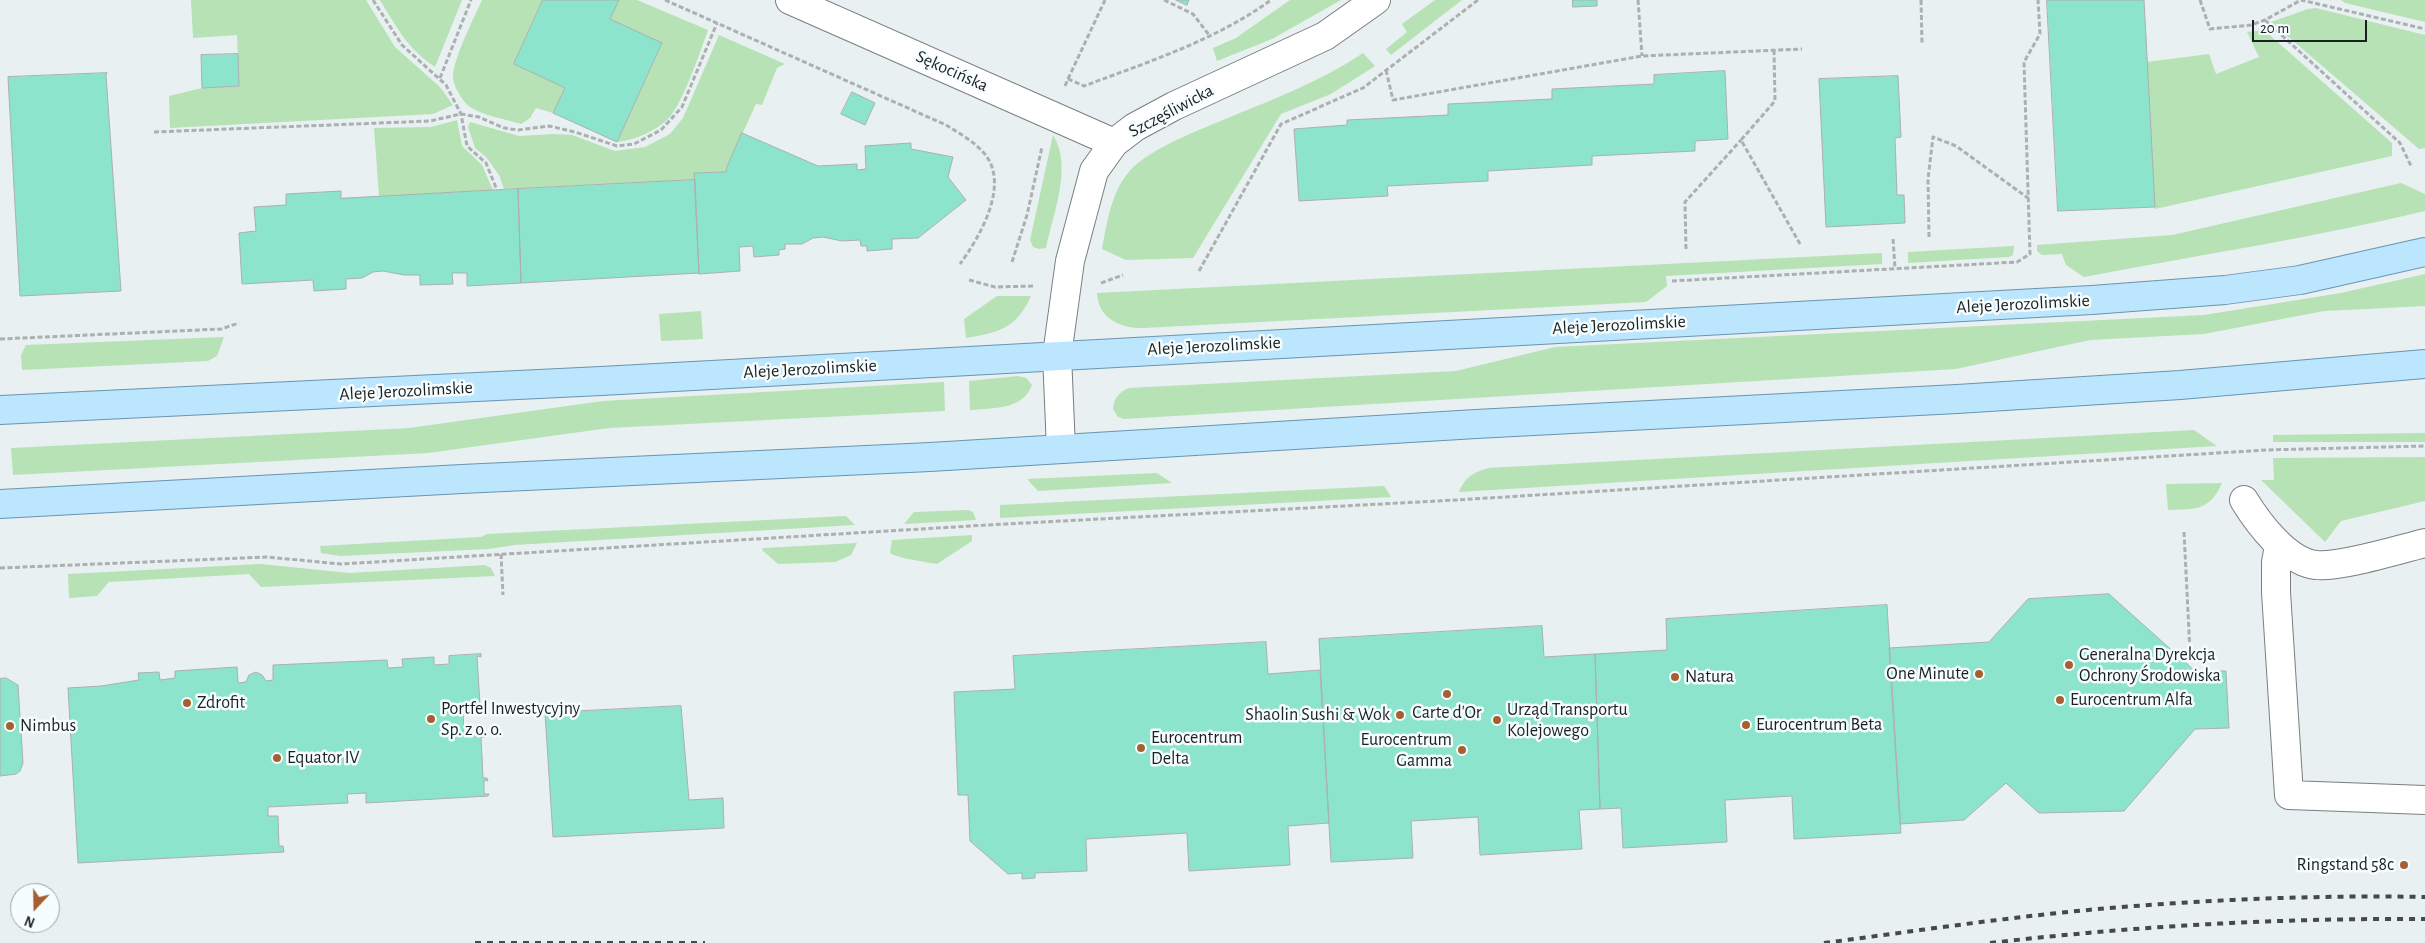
<!DOCTYPE html>
<html>
<head>
<meta charset="utf-8">
<style>
	body { margin:0 }
	#map { position:relative; width:2425px; height:943px; overflow:hidden; background:#e9f0f1; font-family:"Alegreya Sans",sans-serif }
	canvas { display:block }
	.north { position:absolute; left:10px; top:883px; width:50px; height:50px; box-sizing:border-box; background:#f6fdfe; border:1px solid #9fa5a5; border-radius:50%; rotate:201deg; font-size:14px; font-weight:700; line-height:20px; text-align:center; color:#1d2020 }
	.north::after { content:''; display:block; margin:auto; width:18px; height:22px; background:#a46030; clip-path:polygon(50% 0,100% 100%,50% 72%,0 100%) }
	.scale { position:absolute; left:2252px; top:20px; width:115px; height:22px; box-sizing:border-box; border:2px solid #1d2020; border-top:0; padding-left:6px; font-size:15px; line-height:18px; white-space:nowrap; color:#1d2020; -webkit-text-stroke:4px #f6fdfe; paint-order:stroke }
</style>
</head>
<body>
<div id="map">
<canvas width="2425" height="943"></canvas>
<div class="north">N</div>
<div class="scale">20 m</div>
</div>
<script>
const ctx = document.querySelector('canvas').getContext('2d');
ctx.lineJoin = 'round';
function fill(path, color) {
  ctx.fillStyle = color;
  ctx.fill(path, 'evenodd');
}
function strokePath(path, color, width, dash) {
  ctx.strokeStyle = color;
  ctx.lineWidth = width;
  ctx.lineCap = dash ? 'butt' : 'round';
  ctx.setLineDash(dash || []);
  ctx.stroke(path);
}
function drawText(font, color, halo, rows, align = 'center') {
  ctx.font = font + ' "Alegreya Sans",sans-serif';
  ctx.lineWidth = 5;
  ctx.setLineDash([]);
  ctx.textBaseline = 'middle';
  ctx.strokeStyle = halo;
  ctx.fillStyle = color;
  for (const [text, x, y, turn = 0] of rows) {
    ctx.save();
    ctx.translate(x, y);
    ctx.rotate((+turn || 0) * Math.PI / 180);
    ctx.textAlign = isNaN(turn) ? turn : align;
    if (halo) ctx.strokeText(text, 0, 0);
    ctx.fillText(text, 0, 0);
    ctx.restore();
  }
}
const green = new Path2D(`
	M191,0H366L395,47L440,87L453,105L433,114L170,128L169,96L202,88L239,86L237,35L193,38Z
	M380,0H462L435,67C407,48 397,28 380,0Z
	M482,0H543L514,64L565,88L553,113L536,108L530,118L521,124C505,119 484,116 470,107C463,102 453,86 453,77C453,59 474,18 482,0Z
	M619,0H637L708,30C700,52 682,107 666,121C653,132 634,140 617,142L662,44L610,19Z
	M1290,0H1341L1272,39L1217,61L1213,48L1236,38Z
	M1435,0H1462L1391,55L1386,49L1407,32L1402,24Z
	M2341,0H2425V22L2345,3Z
	M2316,8L2425,35V148L2419,149L2271,22L2308,9Z
	M2264,30L2392,143V156L2155,209L2147,62L2209,54L2216,74L2259,57L2247,32Z
	M719,35L785,64L777,68L762,105L756,104L727,167L726,172L694,173L695,180L504,189L499,175L486,157L475,148L468,127L470,122L519,136L553,134L572,135L615,151L645,147L670,134L683,118Z
	M1363,53L1375,66L1331,94L1281,114L1193,258L1126,260L1102,249C1107,224 1110,198 1125,177C1142,151 1195,132 1223,120C1271,100 1320,82 1363,53Z
	M457,120L462,146L482,165L493,190L379,196L374,128L431,127Z
	M1053,135C1073,166 1053,214 1046,248L1039,249L1033,247L1030,240Z
	M2401,183L2425,194V211C2312,238 2198,255 2084,277L2066,265L2062,254L2042,255L2037,251V245L2172,235Z
	M2014,246L2013,255L2009,257L1908,263V252Z
	M1882,253V264L1666,276L1667,286L1646,302L1144,328C1122,329 1098,319 1097,293Z
	M2425,274V306L2324,311L2204,334L2090,340L1956,369L1124,419L1118,417L1113,409C1114,398 1119,392 1129,388L1456,371L1555,347L2204,315L2341,293Z
	M997,296H1031C1017,328 998,333 966,338L964,319Z
	M701,311L703,339L661,341L659,314Z
	M224,337L217,356L208,361L22,370L21,355L26,345Z
	M1018,376L1026,378L1032,385C1023,410 993,408 970,410L969,381Z
	M944,382L945,411L609,428L428,453L13,475L11,448L409,428L603,401Z
	M2194,430L2217,446L1459,492C1465,477 1473,473 1488,468Z
	M2425,433V442H2273V435Z
	M2425,457V501L2341,521L2325,542L2261,480H2274L2273,458Z
	M1157,473L1172,483L1038,491L1027,479Z
	M2222,483C2210,511 2195,509 2168,510L2166,484Z
	M1384,486L1391,497L1000,518V505Z
	M968,510L973,512L976,520L904,524L914,512Z
	M846,516L855,525L515,545L489,549L340,556L321,553L320,546L481,537L487,534Z
	M972,535V541L937,564C927,562 896,558 890,553L892,540Z
	M857,543L851,555L835,562L778,564L762,550L763,548Z
	M261,564L349,573L485,565L491,568L495,576L261,587L249,574L109,582L97,596L69,598L68,574Z`);
const building = new Path2D(`
	M543,0H619L610,19L662,43L617,142L553,113L565,88L514,64Z
	M1176,0H1189L1187,5Z
	M1573,0H1597V6L1573,7Z
	M2047,0H2144L2155,207L2058,211Z
	M238,54L239,86L202,88L201,55Z
	M1725,71L1728,139L1695,141V151L1592,156V165L1488,171V181L1387,186L1388,196L1299,201L1294,129L1347,125V120L1448,115V104L1552,99V89L1654,84V75Z
	M107,73L106,75L121,291L20,296L8,77Z
	M1898,76L1901,137L1895,138L1897,195H1904L1905,223L1826,227L1819,79Z
	M852,92L875,103L865,125L841,114Z
	M742,133L818,166L857,164V170L866,169L865,146L911,143V149L953,157L948,177L966,200L918,238L892,239V249L867,251V246H861L860,240L842,241L823,237L813,238L802,244H785V249L779,250V255L754,257L753,246L739,247L740,271L699,274L694,173L726,172L727,167Z
	M695,180L699,273L521,283L518,189Z
	M518,189L521,283L467,286V273H452L453,284L420,285V275H404L383,271L373,272L362,278L346,279V289L314,291L313,280L242,284L239,233L256,231L254,207L286,205V194L341,191V198Z
	M2109,594L2195,671H2226L2229,728L2195,729L2124,811L2039,813L2006,783L1964,820L1900,824L1889,648L1989,642L2028,599Z
	M1887,605L1901,833L1794,839L1792,796L1725,800L1727,842L1623,848L1621,808L1600,809L1595,654L1667,650L1666,619Z
	M1542,626L1544,657L1595,654L1600,809L1579,810L1582,849L1480,855L1478,817L1411,821L1413,858L1331,862L1319,639Z
	M1266,642L1268,674L1320,670L1329,823L1288,826L1290,865L1189,871L1187,833L1086,839L1087,871L1035,873V878L1022,879V873L1008,874L970,841L968,795H958L954,692L1015,689L1013,656Z
	M481,654V657L477,656L480,705L484,706V708L463,709L464,737L486,735V737H481L483,778H487L488,781L484,780V794H489L488,796L366,803V793L347,794L348,803L268,807V816H278L279,846H283L284,852L78,863L68,688L101,686L139,680L138,673L159,672L160,680L175,678V671L237,667L238,683L246,682L249,675L256,672L262,675L266,681L273,680V665L387,660L388,668L403,667L402,659L434,657V665L449,664V656Z
	M6,678L18,685L23,763L20,771L16,774L0,776V679Z
	M681,706L689,800L723,798L724,828L553,837L545,713Z`);
const path = new Path2D(`
	M373,0L402,45L446,85L461,114L467,146L486,163L497,190
	M665,0L946,125C959,133 973,141 983,152C1012,183 979,238 960,264
	M1164,0L1193,14L1209,35
	M1638,0L1642,56
	M1921,0L1922,43
	M2200,0L2210,29L2251,25L2265,20L2301,0L2425,29
	M2265,20L2400,143L2411,166
	M1774,50L1775,101L1741,140L1800,244
	M1386,70L1393,100L1642,56L1802,49
	M440,78L471,0
	M1068,79L1105,0
	M1065,86L1068,79L1084,86C1148,62 1216,40 1271,0
	M154,132L430,121L461,114L479,117L504,128L518,130L549,126L575,132L617,146L634,144L661,130L682,107L717,23
	M1929,237L1928,179L1933,137L1956,146L2028,198
	M1893,239L1895,268
	M1686,249L1685,202L1741,140
	M1012,262L1027,215L1042,147
	M1199,271L1281,124L1363,88L1478,0
	M969,280L995,287L1033,286
	M1672,281L2017,262L2030,254L2024,62L2040,34L2038,0
	M1101,283L1123,275
	M0,339L221,329L239,323
	M2184,532L2190,652
	M501,554L503,595
	M0,568L267,557L341,564L987,525L1456,500L2266,450L2425,446`);
const minor = new Path2D(`
	M790,0L1114,143
	M1061,449L1057,355L1070,261L1094,171L1114,143L1135,127L1174,106L1325,36L1376,0
	M2244,500C2258,523 2287,562 2316,565C2339,568 2400,549 2425,543
	M2279,546L2276,562V592L2289,795L2425,800`);
const major = new Path2D(`
	M0,410L601,381L2092,300L2225,290L2300,280L2425,252
	M0,504L462,479L930,457L1476,424L1957,399L2180,385L2425,364`);
const rail = new Path2D(`
	M475,943H705
	M1824,943C1923,930 2022,915 2122,907C2223,899 2324,895 2425,897
	M1990,943C2135,926 2279,918 2425,919`);
const markers = [
	[2069,665,5,"#a46030"],
	[1979,674,5,"#a46030"],
	[1675,677,5,"#a46030"],
	[1447,694,5,"#a46030"],
	[2060,700,5,"#a46030"],
	[187,703,5,"#a46030"],
	[1400,715,5,"#a46030"],
	[431,719,5,"#a46030"],
	[1497,720,5,"#a46030"],
	[1746,725,5,"#a46030"],
	[10,726,5,"#a46030"],
	[1141,748,5,"#a46030"],
	[1462,750,5,"#a46030"],
	[277,758,5,"#a46030"],
	[2404,865,5,"#a46030"]
];
const streetNames = [
	["Sękocińska",952,71,24],
	["Szczęśliwicka",1171,111,-28],
	["Aleje Jerozolimskie",2023,304,-3],
	["Aleje Jerozolimskie",1619,325,-3],
	["Aleje Jerozolimskie",1214,346,-3],
	["Aleje Jerozolimskie",810,369,-3],
	["Aleje Jerozolimskie",406,391,-3]
];
const poiNames = [
	["Generalna Dyrekcja",2079,655],
	["Ochrony Środowiska",2079,676],
	["One Minute",1969,674,"right"],
	["Natura",1685,677],
	["Eurocentrum Alfa",2070,700],
	["Zdrofit",197,703],
	["Portfel Inwestycyjny",441,709],
	["Sp. z o. o.",441,730],
	["Urząd Transportu",1507,710],
	["Kolejowego",1507,731],
	["Carte d'Or",1447,713,"center"],
	["Shaolin Sushi & Wok",1390,715,"right"],
	["Eurocentrum Beta",1756,725],
	["Nimbus",20,726],
	["Eurocentrum",1151,738],
	["Delta",1151,759],
	["Eurocentrum",1452,740,"right"],
	["Gamma",1452,761,"right"],
	["Equator IV",287,758],
	["Ringstand 58c",2394,865,"right"]
];
fill(green, '#b6e2b6');
fill(building, '#8de4cc');
strokePath(building, '#aab0ae', 1);
strokePath(minor, '#797f80', 30);
strokePath(major, '#6895b0', 30);
strokePath(path, '#abb0b1', 3, [5, 2.5]);
strokePath(minor, '#fff', 28);
strokePath(major, '#bce5fe', 28);
strokePath(rail, '#46494a', 4, [6, 6]);
for (const [x, y, r, color] of markers) {
  const dot = new Path2D();
  dot.arc(x, y, r, 0, 2 * Math.PI);
  ctx.fillStyle = color;
  ctx.fill(dot);
  strokePath(dot, '#f6fdfe', 2);
}
drawText('18px', '#1d2020', '#f6fdfe', streetNames);
drawText('18px', '#1d2020', '#f6fdfe', poiNames, 'left');
</script>
</body>
</html>
